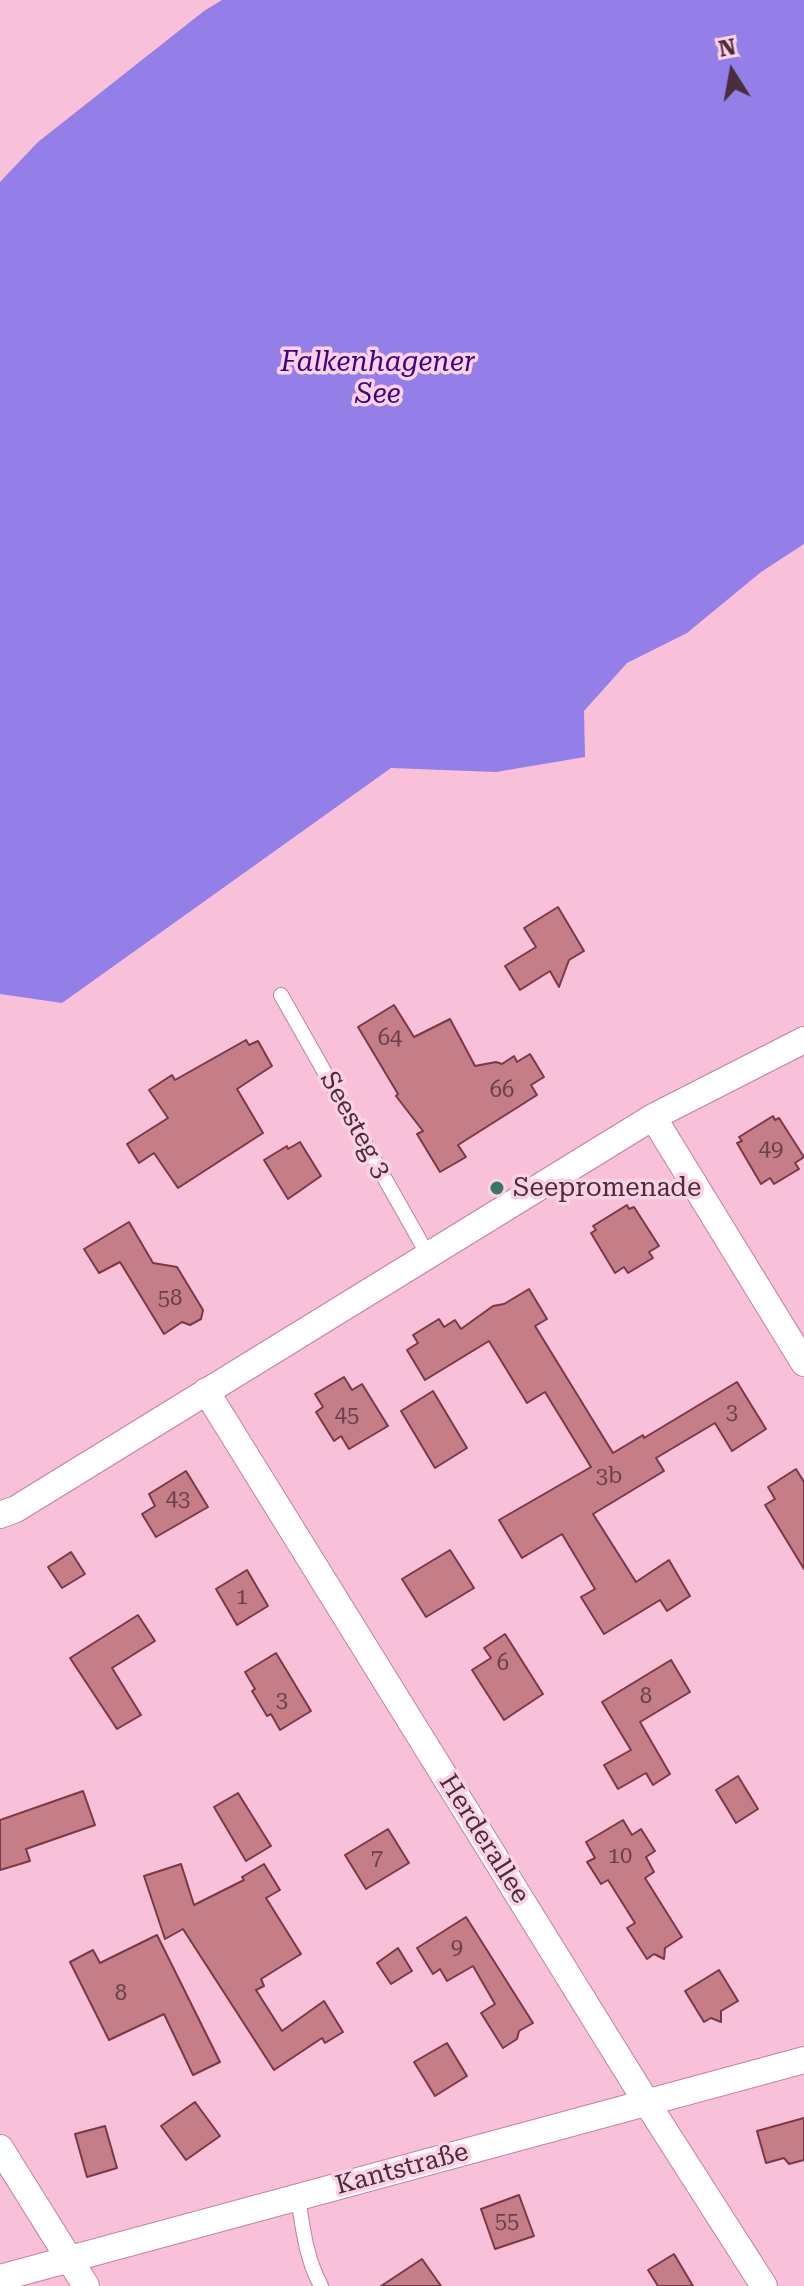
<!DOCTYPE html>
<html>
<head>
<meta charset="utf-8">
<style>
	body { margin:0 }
	#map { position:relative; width:804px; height:2286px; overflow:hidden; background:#f8c0d9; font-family:"Roboto Serif",serif }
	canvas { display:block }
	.north { position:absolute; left:692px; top:32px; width:80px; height:80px; -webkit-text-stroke:6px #fdd1e4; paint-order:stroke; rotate:349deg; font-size:22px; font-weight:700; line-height:32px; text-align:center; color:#492d3a }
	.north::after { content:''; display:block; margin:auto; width:28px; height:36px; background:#492d3a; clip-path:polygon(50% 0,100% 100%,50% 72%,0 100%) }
</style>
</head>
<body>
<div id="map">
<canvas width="804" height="2286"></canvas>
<div class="north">N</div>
</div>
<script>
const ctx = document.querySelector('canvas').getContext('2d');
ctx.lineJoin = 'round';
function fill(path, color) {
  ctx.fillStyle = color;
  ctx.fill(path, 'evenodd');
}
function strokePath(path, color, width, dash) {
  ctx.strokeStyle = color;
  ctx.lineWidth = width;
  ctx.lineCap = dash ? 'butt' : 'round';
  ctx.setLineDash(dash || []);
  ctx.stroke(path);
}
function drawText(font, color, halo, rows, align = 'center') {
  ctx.font = font + ' "Roboto Serif",serif';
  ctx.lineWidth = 7;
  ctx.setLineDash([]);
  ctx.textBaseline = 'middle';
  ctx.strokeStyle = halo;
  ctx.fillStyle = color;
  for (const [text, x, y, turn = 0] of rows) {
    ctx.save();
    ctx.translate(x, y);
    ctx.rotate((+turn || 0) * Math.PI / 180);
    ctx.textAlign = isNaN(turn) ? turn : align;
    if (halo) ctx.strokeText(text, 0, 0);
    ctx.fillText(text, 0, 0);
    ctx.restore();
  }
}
const water = new Path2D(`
	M222,0H804V544L761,572L687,633L627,663L584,711L585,757L496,772L391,768L62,1003L0,994V182L38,142L204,11Z`);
const building = new Path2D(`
	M558,907L584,951L569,960L559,987L550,971L520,990L505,966L536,947L524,928Z
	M394,1005L414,1037L450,1019L475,1066L496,1062L502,1064L514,1056L517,1062L530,1054L544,1077L531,1085L537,1095L458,1145L466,1157L440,1172L417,1134L423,1131L396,1096L398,1094L358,1027Z
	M246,1040L249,1045L258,1041L272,1066L237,1089L263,1133L178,1188L154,1153L139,1163L127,1144L168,1118L149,1090L172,1075L175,1080Z
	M773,1116L775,1120L779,1118L804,1157L795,1163L799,1169L774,1184L770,1178L761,1184L737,1143L742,1141L739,1137Z
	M300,1142L321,1176L288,1199L264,1160L287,1146L288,1149Z
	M627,1205L629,1209L634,1207L659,1246L649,1252L653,1258L628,1273L624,1267L615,1273L591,1233L596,1230L593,1226Z
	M129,1222L153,1263L177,1267L203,1310L201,1319L190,1325L182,1322L164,1334L120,1262L99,1273L84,1249Z
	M529,1289L547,1319L535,1326L613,1453L643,1435L644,1438L737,1382L766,1429L732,1451L715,1423L656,1458L664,1471L593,1514L636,1582L669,1560L690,1596L667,1611L660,1600L604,1634L581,1597L595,1589L562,1534L522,1558L499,1520L591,1467L545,1392L527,1403L489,1341L425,1380L407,1350L418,1343L413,1335L439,1319L444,1327L455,1320L461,1329L493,1306L504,1304Z
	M344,1377L352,1390L362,1384L388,1426L349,1449L341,1436L334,1441L316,1412L323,1407L315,1394Z
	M433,1391L467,1448L435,1468L401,1411Z
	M796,1469L804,1482V1569L765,1505L775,1499L768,1487Z
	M186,1471L208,1507L156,1537L142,1514L155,1506L149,1494Z
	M450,1550L474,1588L426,1617L402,1579Z
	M71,1552L85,1574L62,1588L48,1567Z
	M247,1570L268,1606L237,1625L216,1589Z
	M138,1615L155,1641L112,1668L141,1715L117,1729L70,1658Z
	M505,1634L543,1694L504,1720L472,1670L491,1658L484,1648Z
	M276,1653L311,1711L280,1730L271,1714L267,1716L252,1691L255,1689L245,1672Z
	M671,1660L690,1692L640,1722L670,1774L653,1785L646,1773L618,1789L604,1765L631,1750L602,1702Z
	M738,1776L758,1809L736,1823L716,1790Z
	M83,1791L95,1825L26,1849L30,1861L0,1870V1820Z
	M238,1793L271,1846L246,1861L214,1807Z
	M623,1820L632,1835L641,1829L655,1851L646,1857L654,1872L645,1878L682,1937L665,1948L664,1959L654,1954L647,1959L627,1928L635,1923L608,1880L601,1884L587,1862L595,1858L586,1842Z
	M388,1829L409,1863L366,1889L345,1855Z
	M181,1864L194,1905L244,1880L242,1877L264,1864L280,1890L266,1898L301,1954L261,1979L264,1986L256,1990L282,2031L324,2001L343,2032L325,2043L322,2038L274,2070L183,1929L165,1939L144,1876Z
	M466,1917L533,2023L519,2031L517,2039L503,2048L481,2013L495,2004L473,1966L447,1981L440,1969L433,1974L417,1948Z
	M157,1935L220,2062L193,2075L164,2014L109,2040L70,1962L93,1950L100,1963Z
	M398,1948L412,1971L391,1984L377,1963Z
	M719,1970L738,2001L721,2011V2022L711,2018L704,2022L685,1991Z
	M447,2043L467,2076L435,2096L414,2062Z
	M195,2102L220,2136L186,2160L161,2126Z
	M804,2118V2160L789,2164L784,2158L766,2163L757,2131Z
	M105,2126L117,2168L87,2177L75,2134Z
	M519,2195L534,2236L495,2249L481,2209Z
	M674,2254L693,2286H658L648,2270Z
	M422,2259L441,2286H381Z`);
const service = new Path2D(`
	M281,995L428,1255
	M298,2198C303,2229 306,2258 321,2286`);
const minor = new Path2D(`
	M653,1117L804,1363
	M206,1391L647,2103L764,2286
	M0,1515L16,1509L653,1117L804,1040
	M0,2148L86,2286
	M0,2278L804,2060`);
const markers = [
	[497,1188,8,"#397764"]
];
const numberNames = [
	["64",390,1039],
	["66",502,1091],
	["49",771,1150],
	["58",170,1299],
	["3",732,1413],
	["45",347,1416],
	["3b",609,1477],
	["43",178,1500],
	["1",242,1598],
	["6",503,1664],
	["8",646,1697],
	["3",282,1701],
	["10",620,1857],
	["7",377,1859],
	["9",457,1948],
	["8",121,1994],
	["55",507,2222]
];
const streetNames = [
	["Seesteg 3",355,1125,61],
	["Herderallee",484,1839,58],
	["Kantstraße",402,2169,-15]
];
const poiNames = [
	["Seepromenade",513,1188]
];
const waterNames = [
	["Falkenhagener",378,363],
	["See",378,395]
];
fill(water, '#937fe7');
fill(building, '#c57d87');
strokePath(building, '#7a3945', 2);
strokePath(service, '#c2809f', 16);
strokePath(minor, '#c2809f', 28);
strokePath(service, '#fff', 14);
strokePath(minor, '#fff', 26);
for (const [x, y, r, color] of markers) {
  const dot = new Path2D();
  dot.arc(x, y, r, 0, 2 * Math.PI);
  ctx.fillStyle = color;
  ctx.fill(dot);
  strokePath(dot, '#fdd1e4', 3);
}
drawText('22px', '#68414d', null, numberNames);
drawText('26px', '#492d3a', '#fdd1e4', streetNames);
drawText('26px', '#492d3a', '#fdd1e4', poiNames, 'left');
drawText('italic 28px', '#3c0387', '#fdd1e4', waterNames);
</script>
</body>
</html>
